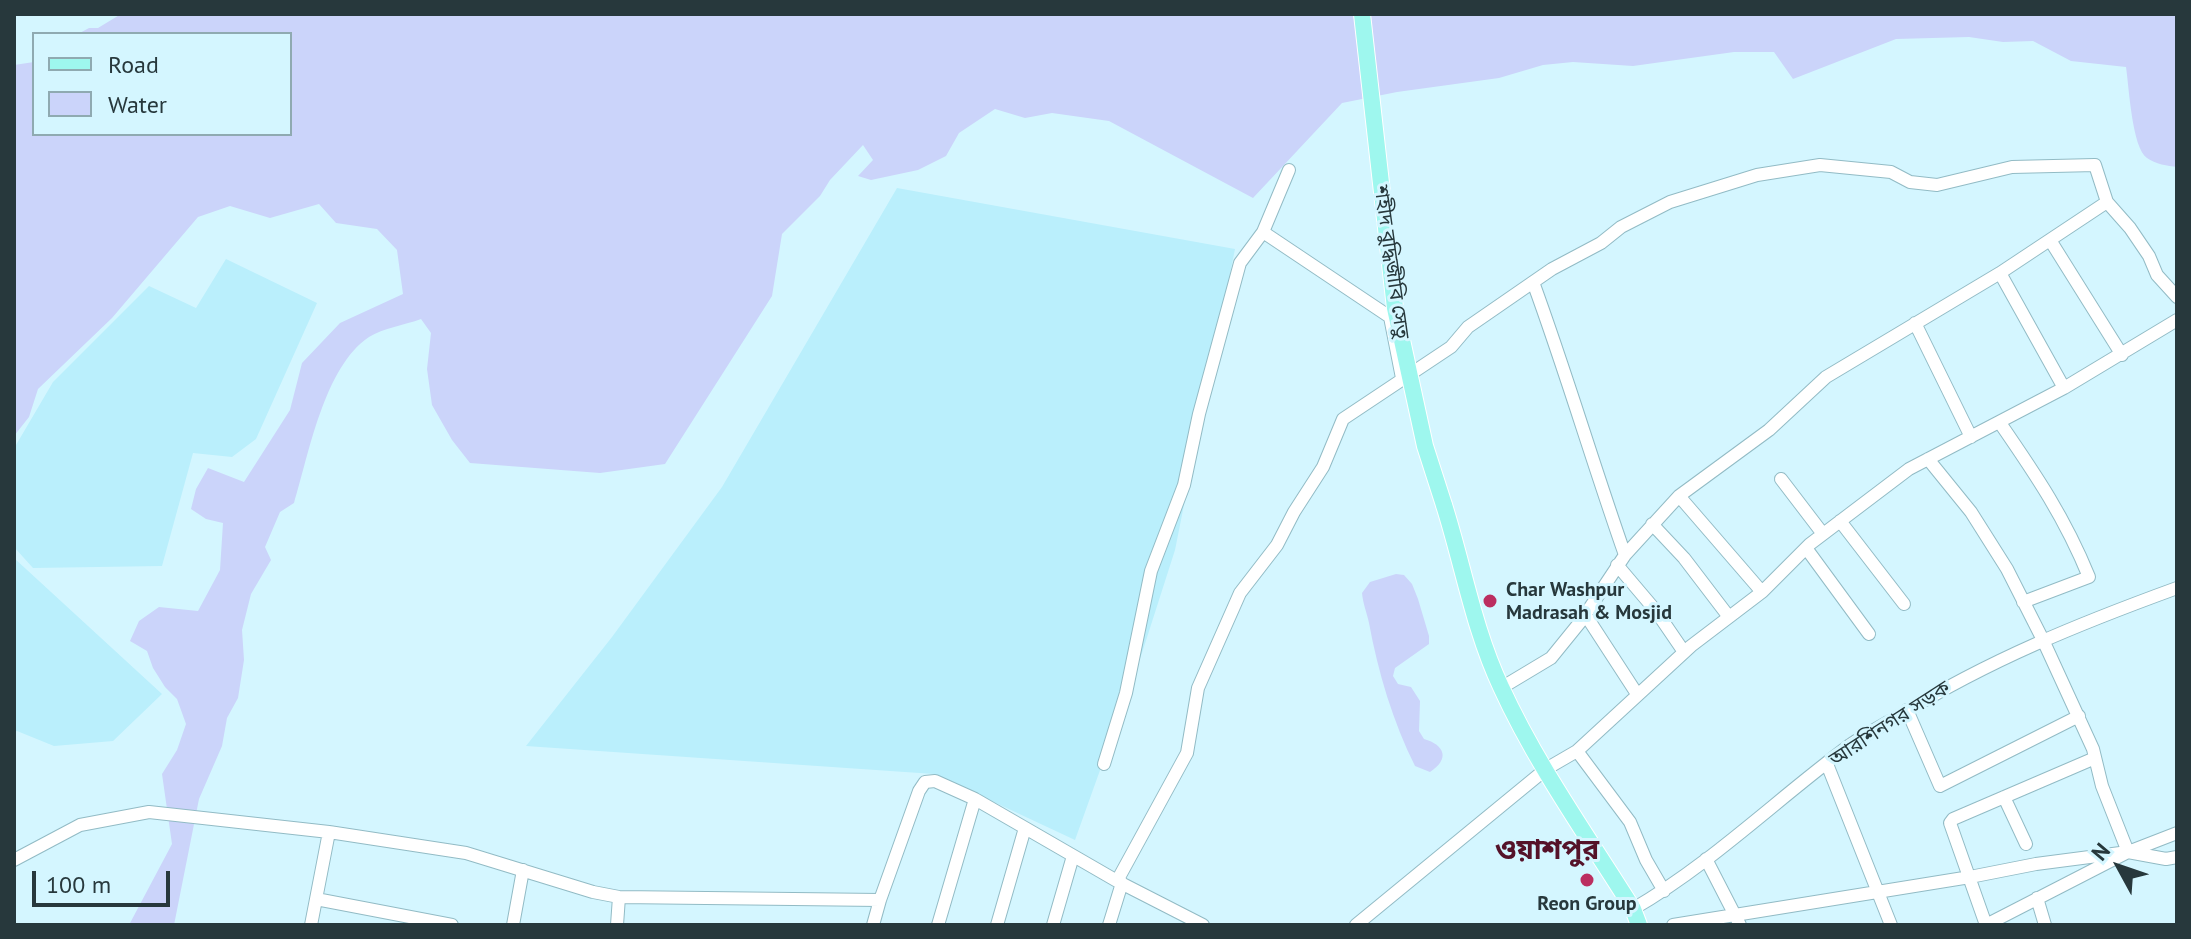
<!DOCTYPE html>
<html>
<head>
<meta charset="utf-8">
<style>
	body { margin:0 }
	#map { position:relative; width:2191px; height:939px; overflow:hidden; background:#d4f6ff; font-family:"PT Sans",sans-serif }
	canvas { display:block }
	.frame { position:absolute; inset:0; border:16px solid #27383c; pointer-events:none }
	.legend { position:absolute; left:32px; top:32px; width:260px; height:104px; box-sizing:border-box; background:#d4f6ff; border:2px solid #8faab1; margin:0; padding:10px 14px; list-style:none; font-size:24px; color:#27383c }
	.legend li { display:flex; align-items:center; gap:16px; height:40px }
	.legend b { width:40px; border:2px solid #8faab1 }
	.north { position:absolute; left:2079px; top:827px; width:80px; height:80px; -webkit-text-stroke:6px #d4f6ff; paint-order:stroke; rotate:310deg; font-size:22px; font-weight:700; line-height:32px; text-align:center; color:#27383c }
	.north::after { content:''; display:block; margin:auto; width:28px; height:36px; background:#27383c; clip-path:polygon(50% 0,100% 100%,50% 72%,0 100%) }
	.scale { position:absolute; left:32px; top:871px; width:138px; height:36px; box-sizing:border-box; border:4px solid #27383c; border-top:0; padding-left:10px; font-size:24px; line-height:28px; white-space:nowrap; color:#27383c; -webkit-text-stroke:6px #d4f6ff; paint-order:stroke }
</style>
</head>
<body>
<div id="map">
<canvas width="2191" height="939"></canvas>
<div class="frame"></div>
<ul class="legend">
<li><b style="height:10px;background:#9ef7ee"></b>Road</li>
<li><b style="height:22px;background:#cbd4fa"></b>Water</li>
</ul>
<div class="north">N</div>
<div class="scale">100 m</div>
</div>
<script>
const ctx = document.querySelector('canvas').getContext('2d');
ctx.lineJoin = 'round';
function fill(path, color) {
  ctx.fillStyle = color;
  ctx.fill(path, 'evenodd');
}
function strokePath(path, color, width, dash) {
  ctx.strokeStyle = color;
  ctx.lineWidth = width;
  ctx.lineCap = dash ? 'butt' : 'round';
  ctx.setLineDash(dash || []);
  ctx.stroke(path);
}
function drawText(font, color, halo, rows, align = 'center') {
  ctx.font = font + ' "PT Sans","Noto Sans Bengali",sans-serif';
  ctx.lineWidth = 6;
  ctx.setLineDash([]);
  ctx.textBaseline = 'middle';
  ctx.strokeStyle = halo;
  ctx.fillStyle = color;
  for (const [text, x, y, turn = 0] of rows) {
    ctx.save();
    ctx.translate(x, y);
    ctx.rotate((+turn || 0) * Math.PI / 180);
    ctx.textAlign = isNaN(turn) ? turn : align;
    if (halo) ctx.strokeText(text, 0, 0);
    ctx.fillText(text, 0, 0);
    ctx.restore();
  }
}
const built = new Path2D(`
	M897,188L1235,249L1175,550L1142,653L1075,840L934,774L526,746L612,637L722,487Z
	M226,259L317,303L256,439L232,457L193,453L162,566L33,568L14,547V456L16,445L53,382L149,286L196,308Z
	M14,558L162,694L113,741L54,746L17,731L14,732Z`);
const water = new Path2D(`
	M121,14H2177V167C2168,166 2155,164 2147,158C2132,148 2129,87 2126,67L2071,61L2033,41L2003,42L1969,37L1896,39L1793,79L1774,52H1734L1633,66L1573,62L1543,65L1499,78L1397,92L1342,103L1253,198L1109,121L1052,113L1025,118L995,109L959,133L946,156L918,170L871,180L858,176L873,160L863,145L830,180L820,196L782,234L772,296L665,464L600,473L470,463L452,440L432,405L427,369L431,333L421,319C405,325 383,328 369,337C324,367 309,454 294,503L280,512L265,547L271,560L251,594L242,630L244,660L238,698L227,718L222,746L199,799L174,925H129L172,844L162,774L177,750L186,724L177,699L165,687L153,668L147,651L130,641L139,621L159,607L198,611L220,570L223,523L206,519L191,509L196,489L208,468L244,482L290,410L302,363L340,323L403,294L397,250L377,229L336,223L319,204L270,218L230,206L198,217L112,318L38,389L29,417L14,436V65L34,62V134H290V34H78L89,28H98Z
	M1396,574L1404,575L1412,584L1418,599L1429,636V644L1395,668L1393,676L1398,684L1411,687L1420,701L1419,731L1424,739C1445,745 1450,759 1430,772L1415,766C1393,722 1378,672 1369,623C1367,613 1363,604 1362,593L1370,582Z`);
const minor = new Path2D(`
	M2107,202L2130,228L2149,256L2157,275L2177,297
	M1263,232L1390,317L1402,378
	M2050,240L2122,355
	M2000,273L2064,388
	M1533,282C1566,372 1593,464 1625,555
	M1915,323L1971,437
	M2000,423C2036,475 2065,518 2089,577L2023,602
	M1928,459L1971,512L2007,569L2043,640L2093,749L2102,786L2128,852
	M1781,479L1823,534
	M1679,496L1762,592
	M1840,521L1904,604
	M1652,524L1684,558L1729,617
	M1806,548L1869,634
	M1617,565L1656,611L1684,652
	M1585,614L1637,694
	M1907,710L1940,786L2079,716
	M1577,751L1630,822L1646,860L1664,891
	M1104,764L1126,693L1151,571L1184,485L1199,414L1240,263L1263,232L1289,170
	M1827,764L1891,925
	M2004,797L2026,844
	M1706,859L1740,925
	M14,860L80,825L149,812L329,832L466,853L593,892L619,897L880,900L919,791L925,782L935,781L975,799L1117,881L1203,925
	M1117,881L1187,753L1198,688L1240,593L1277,545L1294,512L1323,467L1343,419L1451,347L1468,327L1552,269L1601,243L1621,227L1670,202L1757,175L1820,165L1891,172L1910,182L1937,185L2012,167L2095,165L2107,202L2000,273L1826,377L1769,430L1679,496L1625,555L1581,621L1551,658L1501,688
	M2037,898L2045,925
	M316,899L452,925
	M1633,909C1711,864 1777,799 1850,745C1866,734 1885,724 1902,714C1989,660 2081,623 2177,588
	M311,925L329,832
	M513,925L523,870
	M617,925L619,897
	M873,925L880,900
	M938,925L975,799
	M997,925L1025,828
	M1053,925L1073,856
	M1109,925L1122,883
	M1356,925L1546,769L1577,751L1691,646L1762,592L1810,544L1909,469L2064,388L2177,320
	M1673,925L1970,877L2036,864L2128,852L2166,859L2177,857
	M1986,925L1950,823L1953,819L2095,758
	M1986,925L2128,852L2177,833`);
const major = new Path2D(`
	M1444,505C1463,565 1474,630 1501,687C1536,764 1588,837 1633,909L1639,925`);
const majorBridge = new Path2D(`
	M1362,14L1395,308L1425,446L1444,505`);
const markers = [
	[1490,601,8,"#bb2e60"],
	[1587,880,8,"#bb2e60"]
];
const streetNames = [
	["শহীদ বুদ্ধিজীবি সেতু",1391,262,82],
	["আরশিনগর সড়ক",1890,724,-33]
];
const poiNames = [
	["Char Washpur",1506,590],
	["Madrasah & Mosjid",1506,613],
	["Reon Group",1587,904,"center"]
];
const districtNames = [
	["ওয়াশপুর",1547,851]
];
fill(built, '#baeffc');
fill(water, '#cbd4fa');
strokePath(minor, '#92bbc5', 14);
strokePath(major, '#fff', 18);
strokePath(minor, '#fff', 12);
strokePath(major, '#9ef7ee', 16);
strokePath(majorBridge, '#fff', 18, []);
strokePath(majorBridge, '#9ef7ee', 16);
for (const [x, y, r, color] of markers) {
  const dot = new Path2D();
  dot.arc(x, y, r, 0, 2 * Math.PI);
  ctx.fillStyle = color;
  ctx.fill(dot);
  strokePath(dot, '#d4f6ff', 3);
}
drawText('20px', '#27383c', '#d4f6ff', streetNames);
drawText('bold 20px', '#27383c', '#d4f6ff', poiNames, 'left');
drawText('bold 28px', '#551229', '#d4f6ff', districtNames);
</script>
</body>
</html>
